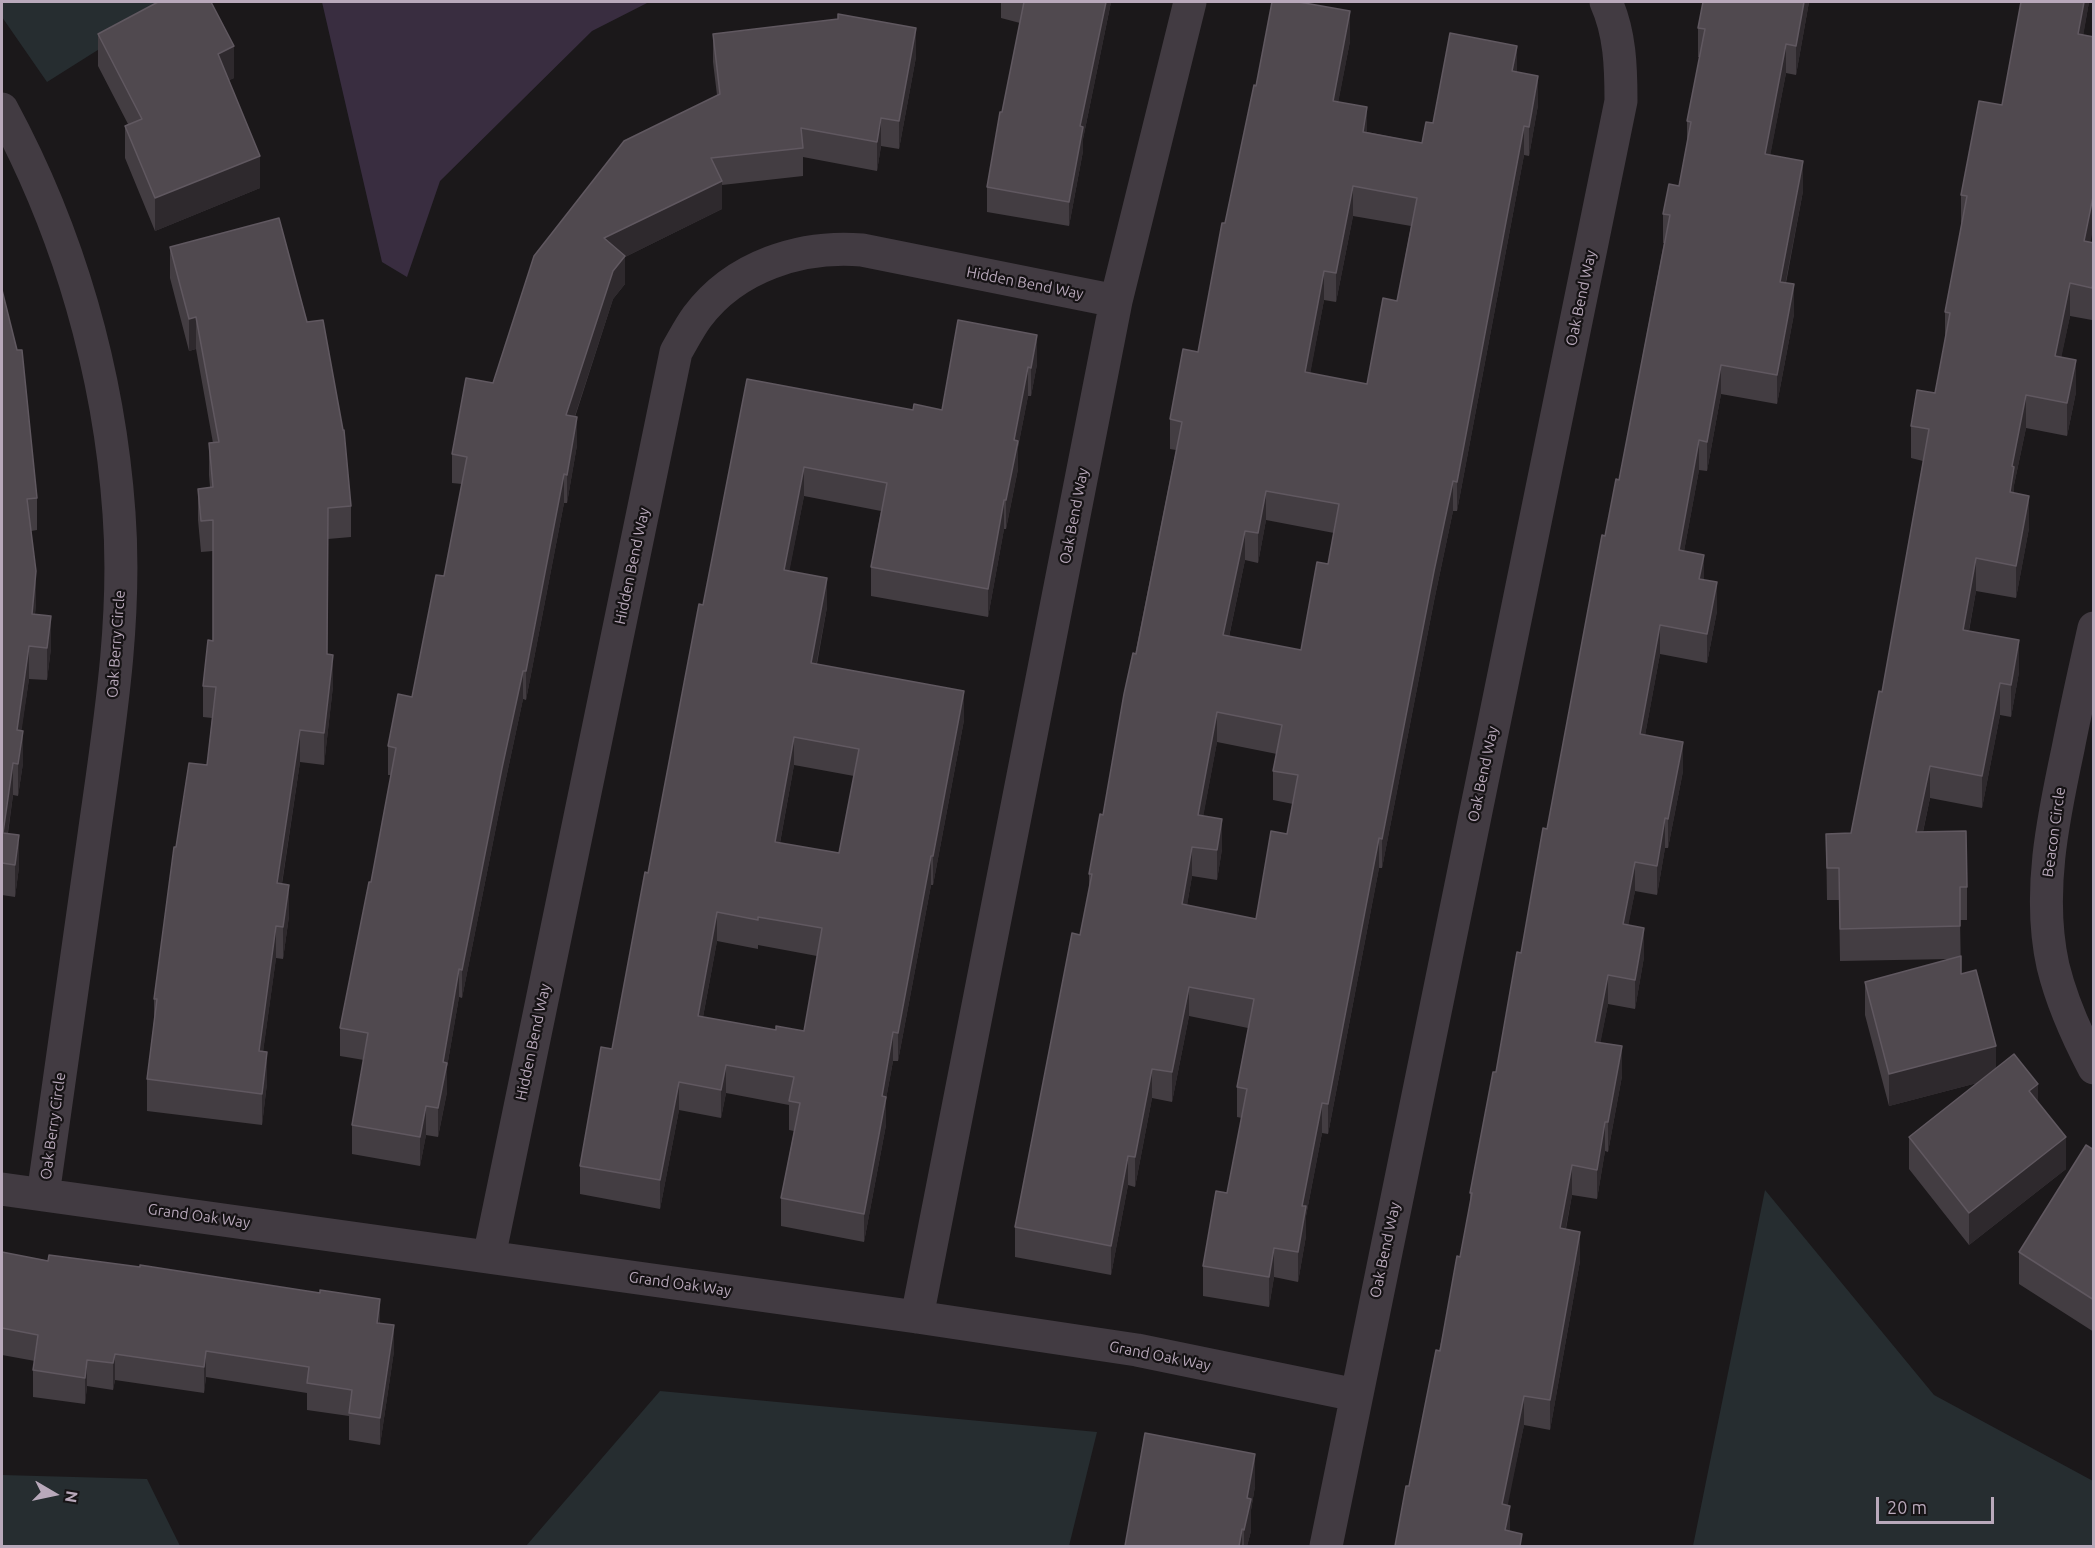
<!DOCTYPE html>
<html>
<head>
<meta charset="utf-8">
<style>
	body { margin:0 }
	#map { position:relative; width:2095px; height:1548px; overflow:hidden; background:#1b181a; font-family:Ubuntu,sans-serif }
	canvas { display:block }
	.frame { position:absolute; inset:0; border:3px solid #b9a9bb; pointer-events:none }
	.north { position:absolute; left:24px; top:1464px; width:60px; height:60px; -webkit-text-stroke:4px #161315; paint-order:stroke; rotate:99deg; font-size:16px; font-weight:700; line-height:24px; text-align:center; color:#b9a9bb }
	.north::after { content:''; display:block; margin:auto; width:21px; height:27px; background:#b9a9bb; clip-path:polygon(50% 0,100% 100%,50% 72%,0 100%) }
	.scale { position:absolute; left:1876px; top:1497px; width:118px; height:27px; box-sizing:border-box; border:3px solid #b9a9bb; border-top:0; padding-left:8px; font-size:18px; line-height:21px; white-space:nowrap; color:#b9a9bb; -webkit-text-stroke:4px #161315; paint-order:stroke }
</style>
</head>
<body>
<div id="map">
<canvas width="2095" height="1548"></canvas>
<div class="frame"></div>
<div class="north">N</div>
<div class="scale">20 m</div>
</div>
<script>
const ctx = document.querySelector('canvas').getContext('2d');
ctx.lineJoin = 'round';
function fill(path, color) {
  ctx.fillStyle = color;
  ctx.fill(path, 'evenodd');
}
function strokePath(path, color, width, dash) {
  ctx.strokeStyle = color;
  ctx.lineWidth = width;
  ctx.lineCap = dash ? 'butt' : 'round';
  ctx.setLineDash(dash || []);
  ctx.stroke(path);
}
function drawText(font, color, halo, rows, align = 'center') {
  ctx.font = font + ' Ubuntu,sans-serif';
  ctx.lineWidth = 4.5;
  ctx.setLineDash([]);
  ctx.textBaseline = 'middle';
  ctx.strokeStyle = halo;
  ctx.fillStyle = color;
  for (const [text, x, y, turn = 0] of rows) {
    ctx.save();
    ctx.translate(x, y);
    ctx.rotate((+turn || 0) * Math.PI / 180);
    ctx.textAlign = isNaN(turn) ? turn : align;
    if (halo) ctx.strokeText(text, 0, 0);
    ctx.fillText(text, 0, 0);
    ctx.restore();
  }
}
const green = new Path2D(`
	M2,2H174L47,82L2,17Z
	M1765,1190L1934,1395L2093,1481V1546H1693Z
	M660,1391L1097,1432L1069,1546H526Z
	M2,1475L147,1479L180,1546H2Z`);
const water = new Path2D(`
	M322,2H649L592,31L440,181L407,277L382,262Z`);
const minor = new Path2D(`
	M2,109C69,233 109,372 119,513C127,621 109,728 94,835C77,955 60,1075 43,1195
	M2094,628C2085,668 2076,708 2068,749C2053,819 2037,894 2053,966C2062,1003 2076,1034 2094,1068
	M2,1189L917,1317L1137,1350L1356,1395
	M489,1257L676,352C683,340 689,328 697,317C735,266 801,245 862,250L1116,301
	M917,1317L1116,301L1190,2
	M1326,1546L1621,101C1621,67 1620,33 1606,2`);
const wall = new Path2D(`
	M1001,2H1111L1083,139V151L1069,226L987,212V187L1020,23L1001,18Z
	M1809,2L1796,75L1786,73L1770,155L1803,191L1786,283L1794,314L1777,404L1721,394L1707,471L1699,470L1684,551L1704,580L1717,611L1707,663L1660,654L1645,735L1683,771L1668,848H1665L1657,895L1635,891L1628,925L1644,957L1635,1009L1608,1004L1600,1043L1622,1076L1608,1152L1605,1151L1597,1199L1572,1195L1566,1229L1580,1261L1550,1430L1524,1425L1507,1505L1510,1531L1522,1546L1409,1486L1460,1257L1470,1203V1193L1496,1072L1547,829L1605,536L1619,480L1664,243H1663V214L1679,186L1687,142V121L1700,57H1698V28Z
	M2021,2H2094V3L2089,2L2083,35L2090,242L2094,243V311L2092,320L2070,316L2061,357L2076,392L2067,436L2026,428L2014,485V493L2029,528L2016,598L1976,591L1969,631L2019,672L2011,717L2000,715L1982,808L1930,798L1923,832L1967,887V920H1960L1961,974L1996,1068L2038,1101L2066,1169L1969,1245L1909,1169V1137L1977,1083L1889,1106L1865,1015V982L1950,959L1840,961L1839,900H1827L1826,834L1851,833L1882,692L1923,461L1911,458V426L1935,393L1945,341V312L1961,227V195L2002,105Z
	M98,34L234,78L229,80L260,188L155,231L125,158V126L128,124L98,66Z
	M713,34L916,57L899,149L881,146L877,171L803,157V176L722,185V209L625,257V284L613,299L575,417L577,445L567,503H564L526,700L523,699L502,797L462,998L459,997L447,1067V1092L438,1137L426,1135L420,1166L352,1154V1125L364,1060L340,1056V1028L371,882L391,775H388V746L412,697L444,576L462,484L452,483V454L493,383L717,95L713,62Z
	M1350,41L1338,102L1367,132L1422,143L1433,123L1517,72L1538,105L1529,156L1524,155L1457,511H1453L1434,601L1382,868H1379L1328,1134L1322,1133L1306,1216V1236L1298,1282L1274,1277L1269,1307L1203,1296V1266L1227,1193L1242,1118L1237,1117V1087L1248,1028L1189,1016L1172,1102L1152,1098L1135,1187L1128,1185L1111,1275L1015,1257V1227L1080,935L1089,890V874L1103,815L1176,450L1170,449V419L1198,352L1225,223L1256,86ZM1353,216L1411,226L1397,301L1367,384L1310,373L1324,300L1336,302ZM1266,520L1334,533L1328,564L1301,650L1229,637L1245,560L1258,563ZM1217,742L1277,754L1273,771V800L1293,804L1287,834L1256,919L1187,905L1192,876L1217,880L1222,849L1203,816Z
	M170,247L351,506V537L328,539L327,654L333,686L324,765L300,762L282,884L289,916L283,959L276,958L263,1051L267,1083L262,1125L147,1111V1079L154,1021V999L176,847L207,765L212,718L203,717V686L213,641V551L201,552L198,520V489L210,487L209,475V443H213L196,349L189,351L170,278Z
	M2,290L37,498V530L31,531L36,603L35,614L51,648L47,680L29,679L21,731L23,763L18,796L13,795L8,833L19,867L15,897L2,895Z
	M958,320L1037,364L1031,396H1028L1018,447V469L1006,529H1004L988,617L871,596V567L881,511L804,496L789,571L827,607L817,664L964,720L933,885H931L898,1061H893L886,1099V1125L864,1242L781,1226V1198L794,1131L789,1130V1105L726,1093L721,1118L679,1110L660,1209L580,1194V1166L612,1049L703,605L747,379L913,410H942ZM794,765L854,776L839,853L780,843ZM717,941L758,949V945L817,956L804,1031L776,1030L703,1017Z
	M2094,1150V1332L2019,1284V1252Z
	M2,1252L380,1323L394,1351L380,1445L349,1440V1416L307,1410V1393L206,1377L204,1393L115,1380L113,1390L87,1386L85,1404L33,1397V1370L35,1361L2,1355Z
	M1255,1486L1251,1510V1531L1247,1546H1125Z`);
const shadedWall = new Path2D(`
	M1106,2H1111L1083,139V151L1069,226V202L1080,126Z
	M1804,2H1809L1796,75V46Z
	M2084,2H2089L2078,66V34Z
	M1350,11V41L1333,130V101Z
	M916,28V57L899,149V121Z
	M1786,44V73L1765,183V154Z
	M234,46V78L218,86V54Z
	M1517,46V76L1512,71Z
	M1538,76V105L1529,156V127Z
	M1367,107V137L1363,132Z
	M881,118V146L877,171V142Z
	M1524,126V155L1457,511V482Z
	M260,156V188L155,231V198Z
	M1803,161V191L1780,311V282Z
	M722,181V209L625,257V284L613,299L566,443V415L604,238Z
	M1353,186V216L1336,302V273Z
	M2094,192V225L2084,273V241Z
	M1324,271V300L1305,402V372Z
	M2094,279V311L2092,320V288Z
	M2070,283V316L2055,388V356Z
	M1794,284V314L1777,404V375Z
	M196,317V349L189,351V319Z
	M1037,335V364L1031,396V368Z
	M2076,360V392L2067,436V403Z
	M1721,365V394L1707,471V442Z
	M1028,367V396L1018,447V469L1006,529V500L1014,440Z
	M2026,395V428L2014,485V499L2010,492L2012,466Z
	M577,417V445L567,503V475Z
	M1699,440V470L1679,579V550Z
	M804,467V496L784,599V570Z
	M564,474V503L526,700V671Z
	M1453,481V511L1434,601L1382,868V839L1434,571Z
	M1266,491V520L1258,563V533Z
	M2029,496V528L2016,598V566Z
	M1004,500V529L988,617V589Z
	M1245,531V560L1223,665V635Z
	M1704,555V584L1699,579Z
	M1976,558V591L1963,662V630Z
	M36,571V603L32,646V614Z
	M827,578V607L811,692V663Z
	M1717,582V611L1707,663V634Z
	M51,616V648L47,680V648Z
	M1660,625V654L1640,763V734Z
	M2019,640V672L2011,717V685Z
	M29,646V679L17,763V730Z
	M333,655V686L324,765V733Z
	M523,671V699L502,797L462,998V970L502,768Z
	M2000,683V715L1982,808V776Z
	M964,691V720L933,885V856Z
	M1217,712V742L1198,845V815Z
	M300,730V762L277,915V883Z
	M23,731V763L18,796V764Z
	M794,737V765L775,870V842Z
	M1683,742V771L1668,848V819Z
	M13,763V795L3,865V833Z
	M1930,766V798L1916,864V832Z
	M1665,818V848L1657,895V866Z
	M1222,819V849L1217,880V850Z
	M19,835V867L15,897V865Z
	M1379,838V868L1328,1134V1104Z
	M1192,847V876L1182,934V904Z
	M931,856V885L898,1061V1033Z
	M1635,862V891L1623,953V924Z
	M289,885V916L283,959V927Z
	M717,912V941L698,1044V1016Z
	M276,926V958L259,1082V1051Z
	M1644,928V957L1635,1009V980Z
	M459,969V997L447,1067V1092L438,1137V1108L443,1062Z
	M1608,975V1004L1595,1071V1042Z
	M1189,987V1016L1172,1102V1072Z
	M893,1032V1061L886,1099V1125L864,1242V1214L882,1096Z
	M1622,1046V1076L1608,1152V1122Z
	M1996,1046V1078L1889,1106V1074Z
	M267,1052V1083L262,1125V1094Z
	M726,1065V1093L721,1118V1090Z
	M1152,1069V1098L1135,1187V1157Z
	M679,1082V1110L660,1209V1180Z
	M2038,1084V1116L2029,1091Z
	M1322,1103V1133L1306,1216V1236L1298,1282V1252L1302,1206Z
	M426,1106V1135L420,1166V1137Z
	M1605,1122V1151L1597,1199V1170Z
	M2066,1137V1169L1969,1245V1213Z
	M1128,1156V1185L1111,1275V1246Z
	M1572,1165V1195L1560,1257V1228Z
	M1580,1232V1261L1550,1430V1400Z
	M1274,1248V1277L1269,1307V1277Z
	M380,1299V1326L377,1323Z
	M394,1325V1351L380,1445V1418Z
	M206,1351V1377L204,1393V1367Z
	M115,1354V1380L113,1390V1363Z
	M87,1360V1386L85,1404V1378Z
	M1524,1396V1425L1502,1534V1504Z
	M1255,1454V1486L1251,1510V1531L1247,1546H1244V1530L1247,1498Z
	M1510,1506V1535L1505,1530Z
	M1242,1529V1546H1239Z`);
const building = new Path2D(`
	M158,2H211L234,46L218,54L260,156L155,198L125,126L142,119L98,34Z
	M1024,2H1106L1080,126L1083,127L1069,202L987,187L1000,112H1002Z
	M1272,2H1299L1350,11L1333,101L1367,107L1363,132L1422,143L1426,122L1433,123L1450,33L1517,46L1512,71L1538,76L1529,127L1524,126L1457,482L1453,481L1434,571L1382,839L1379,838L1328,1104L1322,1103L1302,1206H1306L1298,1252L1274,1248L1269,1277L1203,1266L1216,1191L1227,1193L1247,1089L1237,1087L1254,999L1189,987L1172,1072L1152,1069L1135,1157L1128,1156L1111,1246L1015,1227L1072,933L1080,935L1092,874H1089L1100,814L1103,815L1124,694L1133,653L1136,654L1182,422L1170,419L1183,349L1198,352L1222,223H1225L1254,85L1256,86ZM1353,186L1417,198L1397,301L1383,298L1367,384L1305,372L1324,271L1336,273ZM1266,491L1339,504L1328,564L1317,562L1301,650L1223,635L1245,531L1258,533ZM1217,712L1282,725L1273,771L1298,775L1287,834L1271,831L1256,919L1182,904L1192,847L1217,850L1222,819L1198,815Z
	M1703,2H1804L1796,46L1786,44L1765,154L1803,161L1780,282L1794,284L1777,375L1721,365L1707,442L1699,440L1679,550L1704,555L1699,579L1717,582L1707,634L1660,625L1640,734L1683,742L1668,819L1665,818L1657,866L1635,862L1623,924L1644,928L1635,980L1608,975L1595,1042L1622,1046L1608,1122H1605L1597,1170L1572,1165L1560,1228L1580,1232L1550,1400L1524,1396L1502,1504L1510,1506L1505,1530L1522,1534L1520,1546H1395L1406,1486H1409L1436,1350L1440,1351L1457,1256L1460,1257L1472,1193H1470L1493,1072H1496L1517,952L1521,953L1543,828L1547,829L1602,535L1605,536L1616,479L1619,480L1670,215L1663,214L1669,184L1679,186L1691,122L1687,121L1705,29L1698,28Z
	M2021,2H2084L2078,34L2094,37V192L2084,241L2094,243V279L2092,288L2070,283L2055,356L2076,360L2067,403L2026,395L2012,466L2014,467L2010,492L2029,496L2016,566L1976,558L1963,630L2019,640L2011,685L2000,683L1982,776L1930,766L1916,832L1966,831L1967,887H1960V926L1840,929L1839,868H1827L1826,834L1851,833L1879,691L1882,692L1929,429L1911,426L1917,390L1935,393L1950,313L1945,312L1967,196L1961,195L1979,101L2002,105Z
	M838,14L916,28L899,121L881,118L877,142L801,128L803,148L711,158L722,181L604,238L625,256L613,271L566,415L577,417L567,475L564,474L526,671H523L502,768L462,970L459,969L443,1062L447,1063L438,1108L426,1106L420,1137L352,1125L368,1033L340,1028L369,882H371L396,748L388,746L398,694L412,697L436,575L444,576L467,457L452,454L466,378L493,383L534,256L624,141L720,94L713,34L838,19Z
	M279,218L307,322L323,320L343,430H344L351,506L328,508L327,654L333,655L324,733L300,730L277,883L289,885L283,927L276,926L259,1051L267,1052L262,1094L147,1079L157,999H154L174,847H176L189,763L207,765L216,687L203,686L208,640L213,641V520L201,521L198,489L213,487L209,443L219,442L196,317L189,319L170,247Z
	M2,290L17,350H22L37,498L27,499L36,571L32,614L51,616L47,648L29,646L17,730L23,731L18,764L13,763L3,833L19,835L15,865L2,863Z
	M958,320L1037,335L1031,368L1028,367L1014,440L1018,441L1006,500H1004L988,589L871,567L887,483L804,467L784,570L827,578L811,663L964,691L933,856H931L898,1033L893,1032L882,1096L886,1097L864,1214L781,1198L800,1103L789,1101L794,1077L726,1065L721,1090L679,1082L660,1180L580,1166L601,1047L612,1049L645,872L648,873L699,604L703,605L747,379L913,410L914,404L942,410ZM794,737L859,749L839,853L775,842ZM717,912L758,920V917L822,928L804,1031L776,1026V1030L698,1016Z
	M1961,956V974L1976,970L1996,1046L1889,1074L1865,982Z
	M2014,1054L2038,1084L2029,1091L2066,1137L1969,1213L1909,1137Z
	M2086,1145L2094,1150V1300L2019,1252Z
	M2,1252L48,1261L49,1255L140,1267V1265L320,1293V1290L380,1299L377,1323L394,1325L380,1418L349,1413L352,1390L307,1383L309,1367L206,1351L204,1367L115,1354L113,1363L87,1360L85,1378L33,1370L38,1335L2,1328Z
	M1145,1433L1255,1454L1247,1498L1251,1499L1244,1530L1242,1529L1239,1546H1125Z`);
const streetNames = [
	["Hidden Bend Way",1025,283,11],
	["Oak Bend Way",1581,298,-78],
	["Oak Bend Way",1074,516,-79],
	["Hidden Bend Way",632,566,-78],
	["Oak Berry Circle",116,644,-86],
	["Oak Bend Way",1483,774,-78],
	["Beacon Circle",2054,832,-82],
	["Hidden Bend Way",533,1042,-78],
	["Oak Berry Circle",53,1126,-82],
	["Grand Oak Way",199,1216,8],
	["Oak Bend Way",1385,1250,-78],
	["Grand Oak Way",680,1284,8],
	["Grand Oak Way",1160,1356,11]
];
fill(green, '#262d30');
fill(water, '#392d40');
strokePath(minor, '#423b42', 33);
fill(wall, '#433d42');
fill(shadedWall, '#2e292d');
fill(building, '#50494f');
strokePath(building, '#605860', 1.5);
drawText('15px', '#b9a9bb', '#161315', streetNames);
</script>
</body>
</html>
